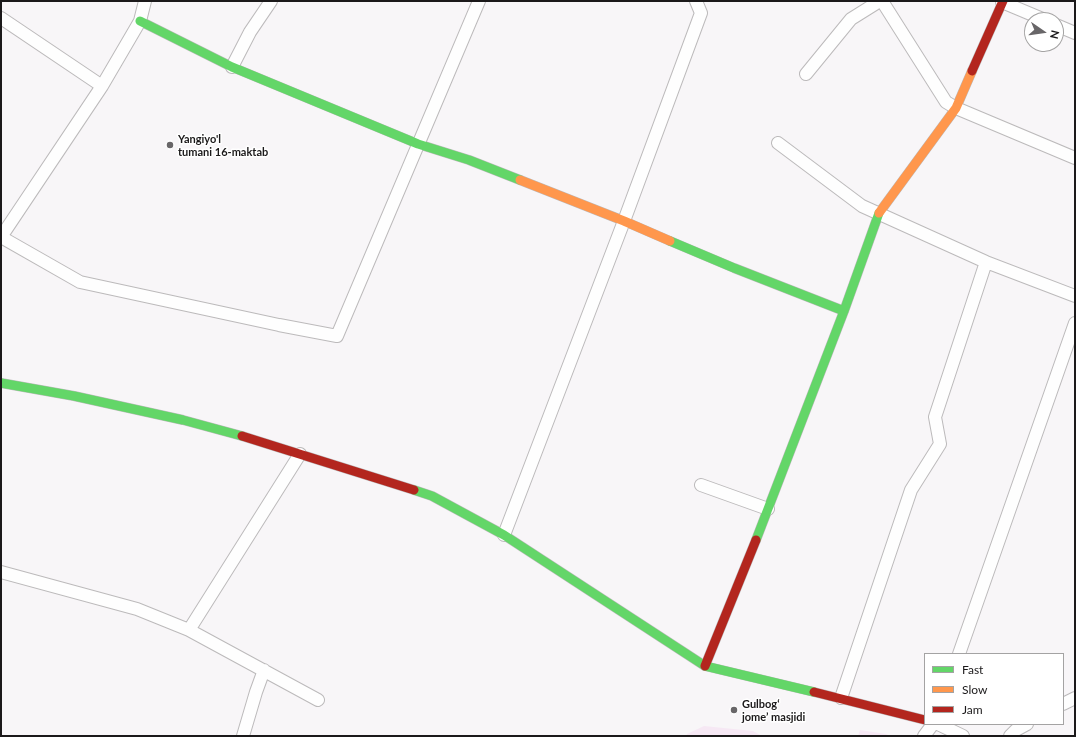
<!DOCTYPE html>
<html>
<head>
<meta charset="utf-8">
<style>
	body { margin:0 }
	#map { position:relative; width:1076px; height:737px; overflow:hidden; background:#f8f6f8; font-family:Lato,sans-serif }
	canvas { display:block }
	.frame { position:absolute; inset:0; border:2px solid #1b191a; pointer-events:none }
	.legend { position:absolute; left:924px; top:653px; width:140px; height:72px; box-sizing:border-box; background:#fff; border:1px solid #a4a3a3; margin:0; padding:5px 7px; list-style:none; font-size:12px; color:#1b191a }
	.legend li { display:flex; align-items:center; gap:8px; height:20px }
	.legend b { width:20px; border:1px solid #a4a3a3 }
	.north { position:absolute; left:1024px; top:12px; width:40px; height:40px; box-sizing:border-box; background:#fff; border:1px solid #a4a3a3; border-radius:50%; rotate:103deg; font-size:11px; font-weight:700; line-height:16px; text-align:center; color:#1b191a }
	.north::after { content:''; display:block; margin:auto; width:14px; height:18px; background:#686668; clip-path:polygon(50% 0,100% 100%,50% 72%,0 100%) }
</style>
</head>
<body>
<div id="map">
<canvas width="1076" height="737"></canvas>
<div class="frame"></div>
<ul class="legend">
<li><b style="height:5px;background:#63d668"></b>Fast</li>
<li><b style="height:5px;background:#ff974d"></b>Slow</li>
<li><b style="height:5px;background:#b3261e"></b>Jam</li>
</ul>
<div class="north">N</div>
</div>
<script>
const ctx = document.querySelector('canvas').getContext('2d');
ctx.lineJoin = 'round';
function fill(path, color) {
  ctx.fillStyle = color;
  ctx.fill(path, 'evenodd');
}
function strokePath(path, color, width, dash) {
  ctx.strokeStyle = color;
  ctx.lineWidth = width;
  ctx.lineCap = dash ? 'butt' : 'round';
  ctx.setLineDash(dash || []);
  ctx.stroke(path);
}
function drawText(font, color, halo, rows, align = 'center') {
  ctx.font = font + ' Lato,sans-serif';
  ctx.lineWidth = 3;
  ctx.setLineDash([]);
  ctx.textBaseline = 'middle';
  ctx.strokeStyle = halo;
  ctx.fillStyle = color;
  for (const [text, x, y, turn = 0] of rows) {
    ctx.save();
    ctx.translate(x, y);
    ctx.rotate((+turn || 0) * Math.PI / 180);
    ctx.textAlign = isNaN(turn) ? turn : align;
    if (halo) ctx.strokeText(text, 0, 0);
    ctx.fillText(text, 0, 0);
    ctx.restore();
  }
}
const green = new Path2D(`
	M704,726L753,731L762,736H686L687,734Z
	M860,730L886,734L890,736H858Z`);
const street = new Path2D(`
	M882,1L946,102L956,108L1075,158
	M1002,2L1045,20
	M1,18L102,86
	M1056,25L1075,33
	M232,67L250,32L271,1
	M806,74L851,19L875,4L876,1
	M778,143L862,206L986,262L1075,296
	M1,237L80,282L279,325L337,336L479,1
	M1,237L102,86L140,21L145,1
	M701,485L768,509
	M504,535L624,221L701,13L696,1
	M1,572L137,609L189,630L318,700
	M189,630L300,454
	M959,654L1075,323
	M841,698L911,490L940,444L935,417L986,262
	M1063,704L1075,698
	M938,724L963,736
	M243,736L256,692L264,670
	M924,736L933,724
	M1010,736L1016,730L1027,724`);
const fast = new Path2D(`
	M140,21L232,67L418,144L469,160L520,180
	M670,241L734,268L844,311
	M1,383L74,396L183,420L242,436
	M414,490L432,496L504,535L705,666L814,692
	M756,540L844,311L879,213`);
const slow = new Path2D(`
	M520,180L624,221L670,241
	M879,213L956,108L972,71`);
const jam = new Path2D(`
	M972,71L1003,1
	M242,436L414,490
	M705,666L756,540
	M814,692L925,720`);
const markers = [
	[170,145,4,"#686668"],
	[734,710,4,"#686668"]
];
const poiNames = [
	["Yangiyo'l",178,139],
	["tumani 16-maktab",178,152],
	["Gulbog‘",742,704],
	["jome’ masjidi",742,717]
];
fill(green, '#f6e8f4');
strokePath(street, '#bcbabb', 14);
strokePath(fast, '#bcbabb', 10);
strokePath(slow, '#bcbabb', 10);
strokePath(jam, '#bcbabb', 10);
strokePath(street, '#fefefe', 12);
strokePath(fast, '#63d668', 9);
strokePath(slow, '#ff974d', 9);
strokePath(jam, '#b3261e', 9);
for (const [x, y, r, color] of markers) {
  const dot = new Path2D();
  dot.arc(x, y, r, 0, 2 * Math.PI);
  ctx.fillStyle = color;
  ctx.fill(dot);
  strokePath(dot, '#fff', 1.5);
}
drawText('bold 11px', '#1b191a', '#fff', poiNames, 'left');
</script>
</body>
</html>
